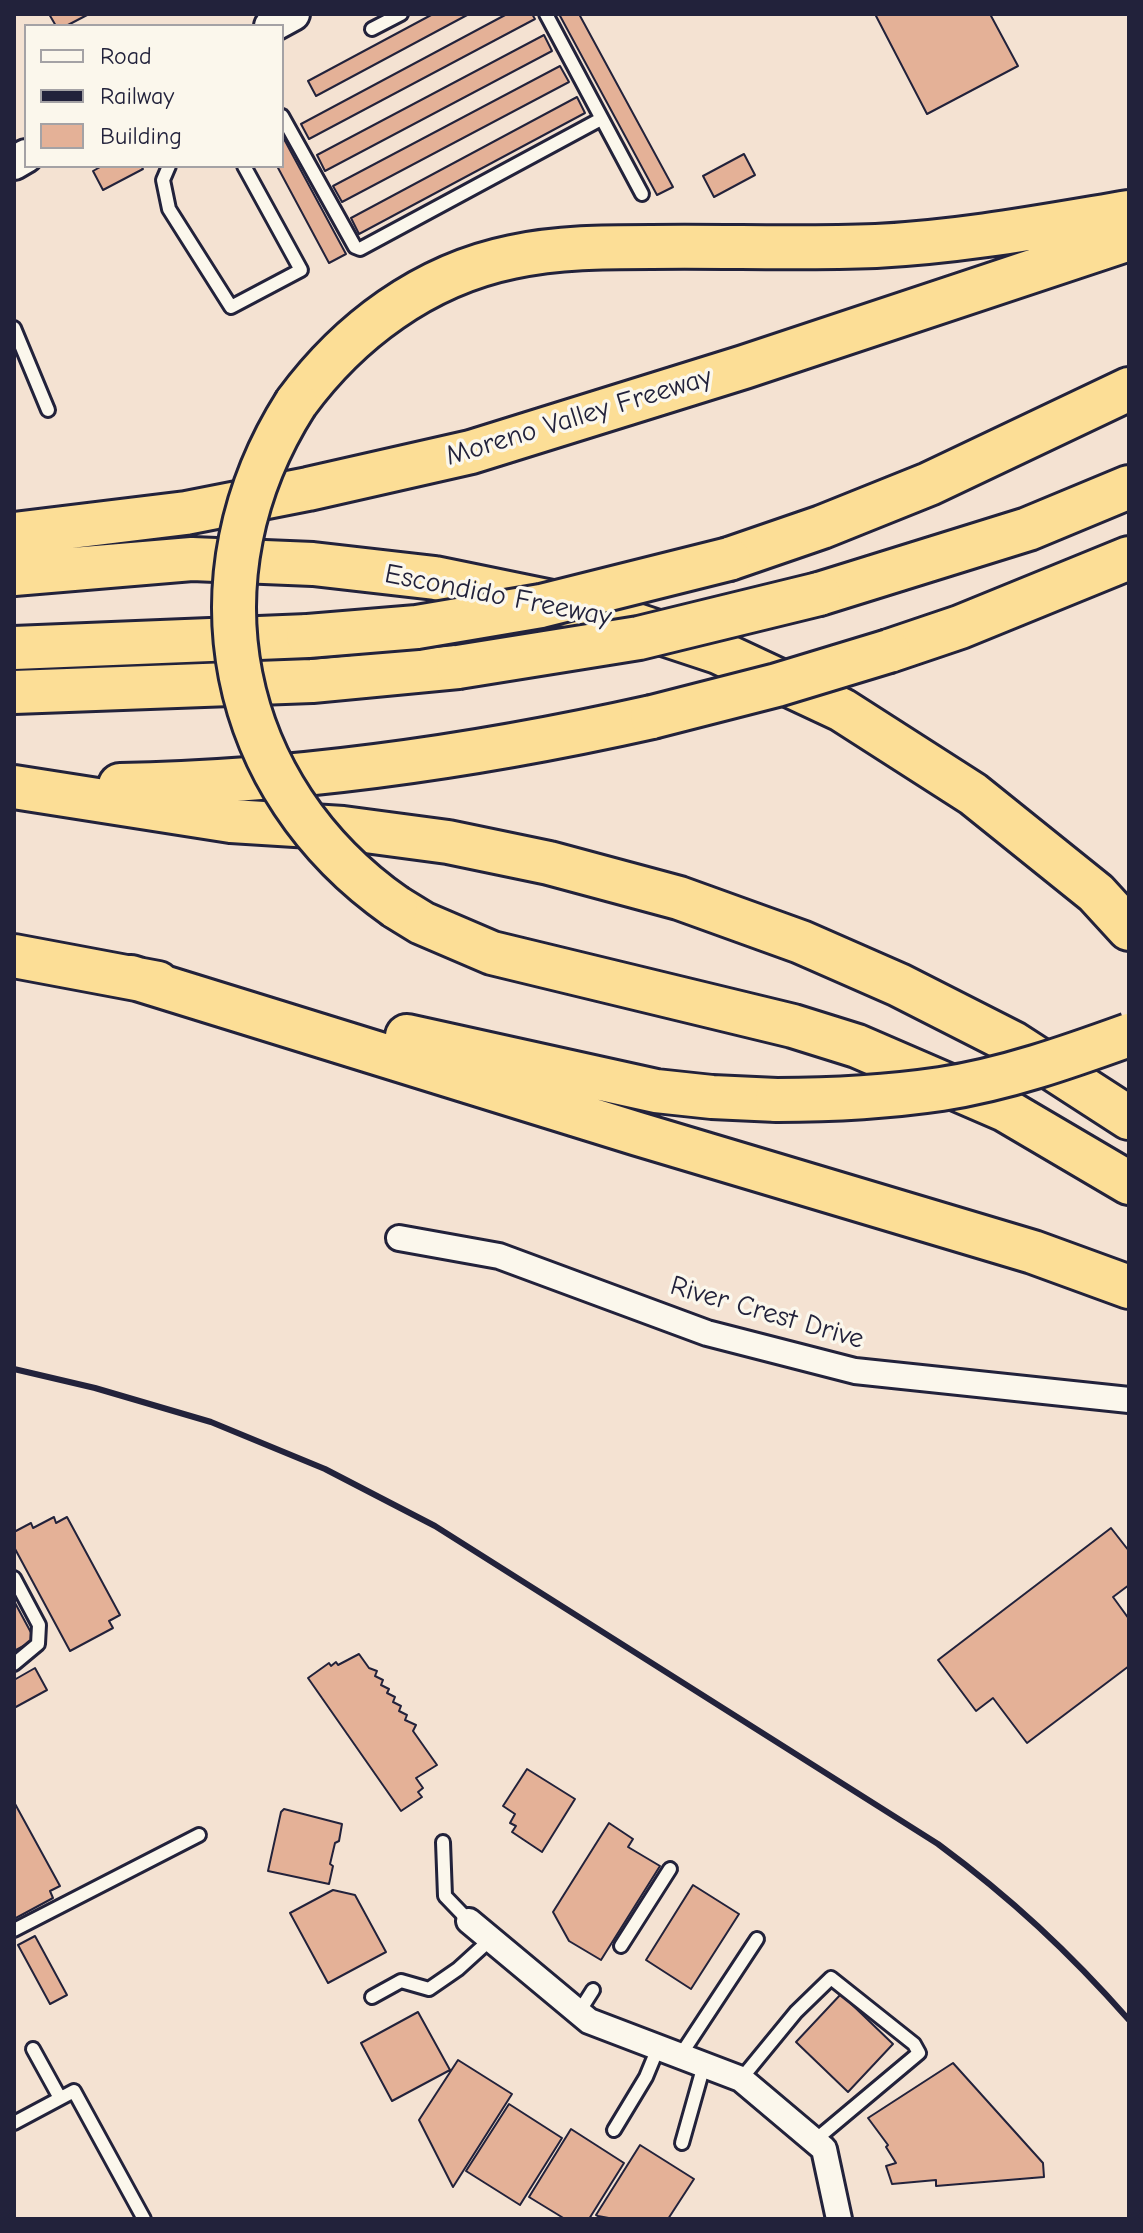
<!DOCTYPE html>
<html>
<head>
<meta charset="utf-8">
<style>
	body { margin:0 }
	#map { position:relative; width:1143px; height:2233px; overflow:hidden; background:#f4e2d2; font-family:"Comic Neue",sans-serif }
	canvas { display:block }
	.frame { position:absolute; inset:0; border:16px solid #22223b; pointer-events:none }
	.legend { position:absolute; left:24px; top:24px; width:260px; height:144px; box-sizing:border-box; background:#fbf7ec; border:2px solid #a4a2a5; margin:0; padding:10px 14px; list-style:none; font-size:24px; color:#22223b }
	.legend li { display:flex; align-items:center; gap:16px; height:40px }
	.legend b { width:40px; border:2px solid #a4a2a5 }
</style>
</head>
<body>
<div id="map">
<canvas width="1143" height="2233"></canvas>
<div class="frame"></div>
<ul class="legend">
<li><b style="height:10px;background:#fbf7ec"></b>Road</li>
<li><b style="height:10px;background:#22223b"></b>Railway</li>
<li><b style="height:22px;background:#e4b197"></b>Building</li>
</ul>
</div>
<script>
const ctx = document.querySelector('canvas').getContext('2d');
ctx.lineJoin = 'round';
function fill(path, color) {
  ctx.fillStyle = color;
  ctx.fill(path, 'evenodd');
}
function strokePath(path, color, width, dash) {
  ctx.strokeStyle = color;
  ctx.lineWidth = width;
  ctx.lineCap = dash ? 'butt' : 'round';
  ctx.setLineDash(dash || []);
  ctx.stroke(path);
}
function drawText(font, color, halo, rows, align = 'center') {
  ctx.font = font + ' "Comic Neue",sans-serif';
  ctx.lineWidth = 7;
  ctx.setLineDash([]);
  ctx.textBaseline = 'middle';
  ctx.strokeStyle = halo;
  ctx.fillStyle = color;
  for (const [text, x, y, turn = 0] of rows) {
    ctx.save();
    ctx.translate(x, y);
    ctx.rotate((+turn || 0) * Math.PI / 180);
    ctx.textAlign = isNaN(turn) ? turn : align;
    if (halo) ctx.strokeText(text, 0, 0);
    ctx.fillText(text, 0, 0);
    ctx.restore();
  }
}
const building = new Path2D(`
	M49,14H89L66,26H56Z
	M433,14H469L316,96L308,81Z
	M507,14H532L535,19L309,139L301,124Z
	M559,14H579L673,187L657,195Z
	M875,14H990L1018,66L927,114Z
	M544,35L552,51L325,171L317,155Z
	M560,66L569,82L342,202L333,186Z
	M577,97L585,113L359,234L351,218Z
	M284,139L346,254L329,263L277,166H282V140Z
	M744,154L755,175L714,197L703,176Z
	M102,166H141L143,169L103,190L93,171Z
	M54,1517L56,1523L67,1517L120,1615L109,1621L113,1628L70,1651L14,1547V1532L31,1523L33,1528Z
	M1111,1528L1129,1551V1585L1113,1597L1129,1619V1666L1027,1743L993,1698L976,1711L938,1660Z
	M14,1601L35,1640L14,1651Z
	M359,1654L369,1668L377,1671L375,1676L383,1680L381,1685L389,1689L387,1693L395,1697L393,1702L401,1706L399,1711L407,1715L405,1720L416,1725L413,1731L437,1765L416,1778L423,1788L418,1792L422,1797L401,1811L308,1678L329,1663L331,1666L336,1662L338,1665Z
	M35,1668L47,1690L14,1708V1680Z
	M527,1769L575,1799L542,1852L512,1832L516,1826L510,1823L515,1814L503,1806Z
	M14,1802L60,1886L50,1891L53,1898L14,1919Z
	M284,1809L342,1824L339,1841L335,1843L330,1864L333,1866L329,1884L268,1871L281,1812Z
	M609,1823L633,1839L628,1847L660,1866L601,1960L569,1941L553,1912Z
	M693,1885L739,1914L691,1989L646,1960Z
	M333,1890L355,1895L386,1952L328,1983L290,1913Z
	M35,1936L67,1995L50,2004L18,1945Z
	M841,1994L893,2044L848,2092L796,2042Z
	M418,2012L450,2070L392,2101L361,2043Z
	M458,2060L512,2094L453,2187L419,2120Z
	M953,2063L1043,2163L1044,2177L936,2186V2180L892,2184L886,2166L896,2163L886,2147L888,2145L868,2118Z
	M509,2104L562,2138L520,2205L466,2171Z
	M571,2129L624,2163L589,2219H565L529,2197Z
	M640,2145L694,2179L668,2219H614L598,2216L596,2215Z`);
const lane = new Path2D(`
	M546,14L642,194
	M372,29L401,14
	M282,116L355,247L360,249L601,119
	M169,166L163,180L169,209L231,307L301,270L244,166
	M14,328L48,410
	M14,1578L39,1625L38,1644L14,1664
	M443,1842L445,1896L469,1921
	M14,1930L199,1835
	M621,1946L670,1869
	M372,1997L401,1981L429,1989L458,1969L491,1939
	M579,2012L593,1990
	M33,2049L60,2098
	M680,2056L757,1939
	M741,2079L796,2012L831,1978L914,2044L919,2053L814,2141
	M14,2123L74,2091L144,2219
	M614,2130L646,2077L658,2048
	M682,2143L704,2065`);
const street = new Path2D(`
	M399,1238L499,1256L707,1333L855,1371L1129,1400
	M469,1921L589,2021L741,2079L824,2149L839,2219`);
const secondary = new Path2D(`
	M271,26L293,14
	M14,163L26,156`);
const highway = new Path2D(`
	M296,403C349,331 424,275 512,257C558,247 605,247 651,247C726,246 802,249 876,246C961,242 1045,226 1129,212
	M14,534L186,513L308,489L471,452L744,367L1129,239
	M729,559L822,527L929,484L1129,389
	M14,574L192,559L313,564L435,578L591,610L718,652L842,710L973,794L1096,893L1129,929
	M819,594L1028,529L1129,487
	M14,648L308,636
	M889,651L960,627L1129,558
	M14,692L312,681L458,667
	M120,785C299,782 477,756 652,717
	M14,787L231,821L343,828L448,842L549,863L679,898L801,942L899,985L1013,1043L1129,1118
	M396,907L422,923L492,953L793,1026L857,1046L1005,1110L1129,1183
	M14,956L158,983
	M131,977L638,1134L1033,1252L1129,1287
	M407,1036L656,1091L712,1097L777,1100`);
const rail = new Path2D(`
	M14,1369L95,1388L211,1422L325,1469L435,1526L938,1844C1011,1898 1069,1952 1129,2020`);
const highwayBridge = new Path2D(`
	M296,403C185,577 226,788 396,907
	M308,636L417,627L541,606L729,559
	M458,667L639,638L819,594
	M652,717L777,685L889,651
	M777,1100C832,1100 886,1097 941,1089C1006,1079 1068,1057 1129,1035`);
const streetNames = [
	["Moreno Valley Freeway",579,417,-17],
	["Escondido Freeway",498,596,11],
	["River Crest Drive",767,1313,16]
];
fill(building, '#e4b197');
strokePath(building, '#22223b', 2);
strokePath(lane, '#22223b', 18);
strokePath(street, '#22223b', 30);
strokePath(secondary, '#22223b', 38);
strokePath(highway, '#22223b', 48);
strokePath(lane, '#fbf7ec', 12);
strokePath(street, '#fbf7ec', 24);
strokePath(secondary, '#fbf7ec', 32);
strokePath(highway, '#fcde96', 42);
strokePath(rail, '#22223b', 6);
strokePath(highwayBridge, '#22223b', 48, []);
strokePath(highwayBridge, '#fcde96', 42);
drawText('28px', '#22223b', '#fbf7ec', streetNames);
</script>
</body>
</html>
